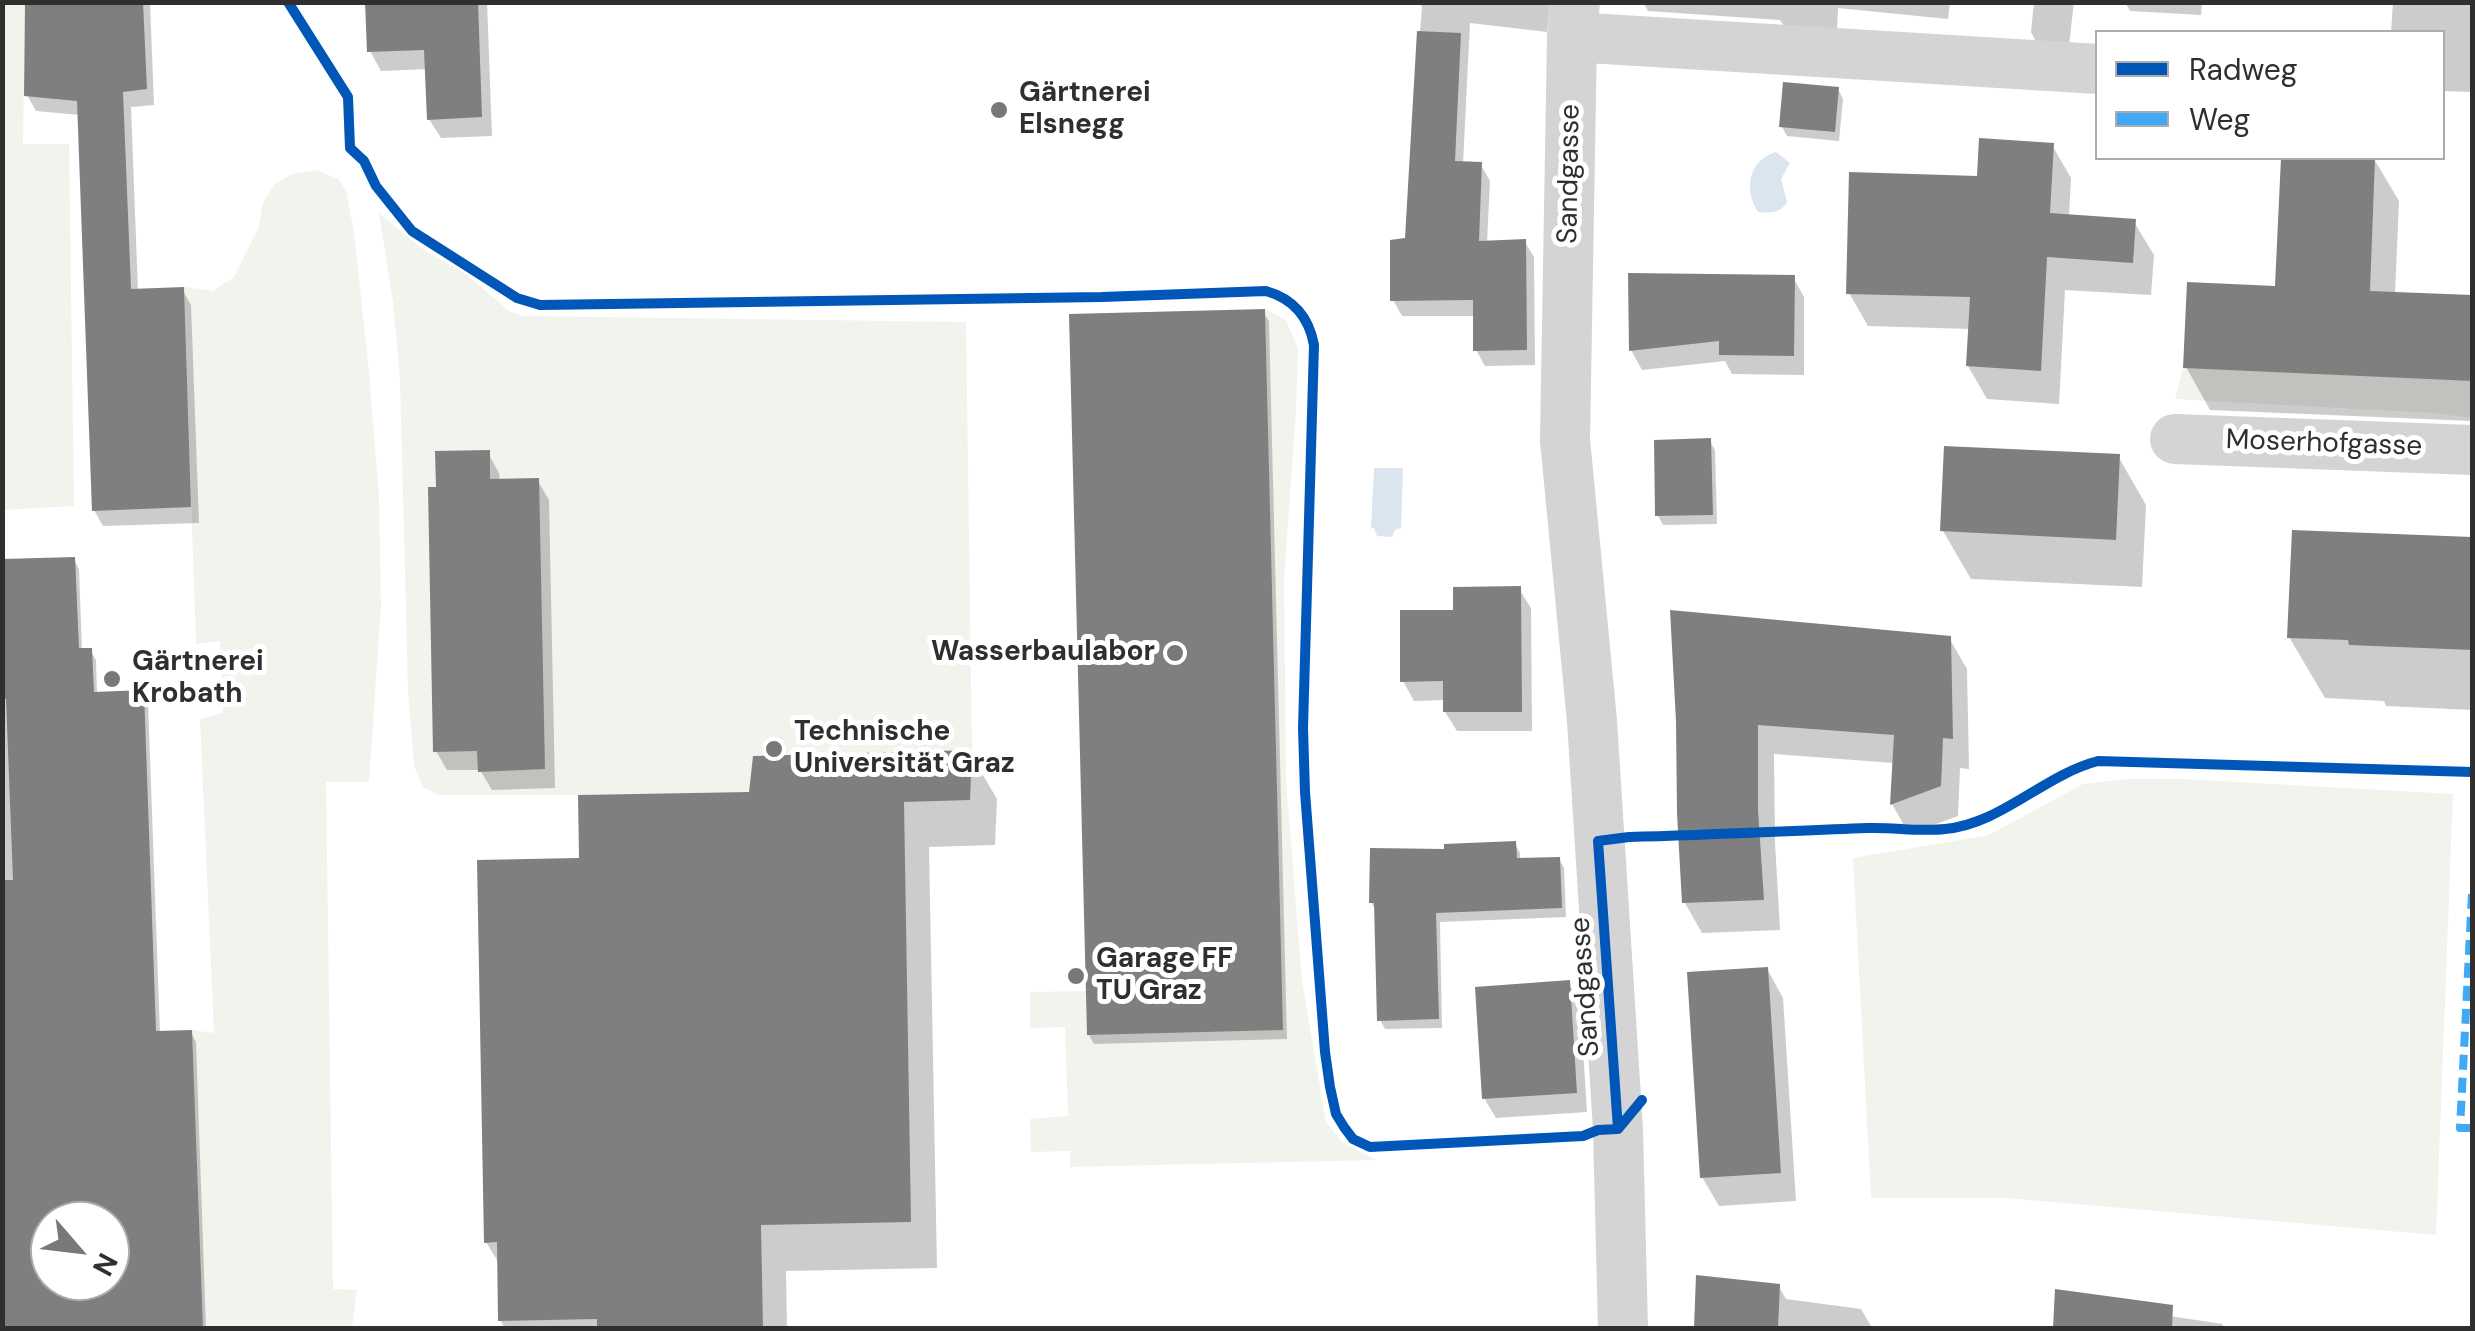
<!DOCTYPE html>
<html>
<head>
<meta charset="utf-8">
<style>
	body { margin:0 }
	#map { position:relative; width:2475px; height:1331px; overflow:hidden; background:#fff; font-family:"DM Sans",sans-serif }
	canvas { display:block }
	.frame { position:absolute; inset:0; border:5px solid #2f2f2f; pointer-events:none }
	.legend { position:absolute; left:2095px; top:30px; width:350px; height:130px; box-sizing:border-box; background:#fff; border:2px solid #acacac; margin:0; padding:12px 18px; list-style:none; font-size:30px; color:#2f2f2f }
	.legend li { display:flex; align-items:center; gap:20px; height:50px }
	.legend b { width:50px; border:2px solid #acacac }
	.north { position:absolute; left:30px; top:1201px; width:100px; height:100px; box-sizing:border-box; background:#fff; border:2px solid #acacac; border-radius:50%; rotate:118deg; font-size:28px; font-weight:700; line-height:40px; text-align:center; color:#2f2f2f }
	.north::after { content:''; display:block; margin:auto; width:35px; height:45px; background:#787878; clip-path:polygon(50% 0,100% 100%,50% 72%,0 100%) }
</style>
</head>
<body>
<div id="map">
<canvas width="2475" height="1331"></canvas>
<div class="frame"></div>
<ul class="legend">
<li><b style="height:12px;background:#0057b8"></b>Radweg</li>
<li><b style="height:12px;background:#3fa9f5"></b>Weg</li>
</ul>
<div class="north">N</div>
</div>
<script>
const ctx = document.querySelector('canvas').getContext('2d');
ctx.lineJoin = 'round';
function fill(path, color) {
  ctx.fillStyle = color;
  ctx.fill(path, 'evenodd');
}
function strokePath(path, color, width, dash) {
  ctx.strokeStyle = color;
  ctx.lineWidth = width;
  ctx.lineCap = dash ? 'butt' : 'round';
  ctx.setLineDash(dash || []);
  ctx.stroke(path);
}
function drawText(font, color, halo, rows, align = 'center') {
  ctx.font = font + ' "DM Sans",sans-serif';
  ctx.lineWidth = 10;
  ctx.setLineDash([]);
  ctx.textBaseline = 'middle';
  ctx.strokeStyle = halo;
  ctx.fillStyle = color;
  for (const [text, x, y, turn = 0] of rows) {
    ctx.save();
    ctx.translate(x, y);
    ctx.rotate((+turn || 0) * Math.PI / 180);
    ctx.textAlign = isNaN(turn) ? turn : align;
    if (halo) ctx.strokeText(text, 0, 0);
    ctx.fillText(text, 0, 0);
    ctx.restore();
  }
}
const green = new Path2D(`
	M25,2L23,144H69L74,506L3,510L2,3Z
	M317,170L338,179L346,190L354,233L369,371L379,498L381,605L369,782H326L333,1289L357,1290L352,1328H203L192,1030L214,1033L200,719L223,713L220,641L196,644L184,287L213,291L234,277L258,229L263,203L274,185L292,174Z
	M379,213L421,248L467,275L509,311L524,316L966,322L972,750L753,756L749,792L578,795H439L423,787L414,765L408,689L400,379L393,302Z
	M1265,309L1286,320L1298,349L1296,412L1284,578L1286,780L1302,980L1326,1122L1342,1142L1376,1160L1070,1167V1151L1031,1152L1030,1119L1068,1116L1065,1027L1030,1028V992L1086,991L1087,1035L1283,1030Z
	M2183,368L2472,381V418L2432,413L2175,399Z
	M2129,779H2183L2453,794L2436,1235L2006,1198H1871L1853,858L1989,835L2083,784Z`);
const water = new Path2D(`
	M1776,152L1790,163L1781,179L1787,202C1780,214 1770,213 1758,212C1743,189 1749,160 1776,152Z
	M1374,468H1403L1401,528L1395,530L1392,537L1377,536L1374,528H1371Z`);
const shadow = new Path2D(`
	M27,2H150L154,105L131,107L138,291L182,289L191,305L199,523L103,526L94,510L80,115L36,111L27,95Z
	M368,2H487L492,136L441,138L429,119L428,69L381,71L370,51Z
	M1419,2H1550L1547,32L1470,23L1463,164L1481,165L1490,181L1487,243L1525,242L1534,257L1535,365L1485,366L1476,350V316H1402L1393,300L1407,240L1410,160L1422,7Z
	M1643,2H1950L1948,19L1838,8L1837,30L1784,26L1780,20L1648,11Z
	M2034,2H2074L2069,45L2036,42L2031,32Z
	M2125,2H2202L2201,15L2130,11Z
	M2393,2H2472V92L2442,91V32H2391Z
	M1838,89L1843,99L1839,141L1787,136L1782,127Z
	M2052,145L2071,178L2069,217L2134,222L2154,255L2151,295L2065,290L2059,404L1987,399L1968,366L1970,329L1868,326L1849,293L1979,178Z
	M2283,158L2374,159L2399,201L2395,294L2472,297V421L2210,410L2186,367L2277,289Z
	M1793,277L1804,297V375L1732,374L1725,361L1642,370L1631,350Z
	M1263,312L1269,321L1287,1039L1094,1044L1089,1035Z
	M1709,440L1715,450L1717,524L1663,525L1658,516Z
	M488,453L499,473L500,481H538L549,500L555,788L492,790L480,770H447L436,751L438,489Z
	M2118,456L2146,505L2142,587L1971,579L1943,531Z
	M2294,532L2472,540V710L2386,706L2384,701L2325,698L2289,637Z
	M74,559L79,569L82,651L90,650L96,660L97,694L142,692L148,701L160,1034L191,1032L196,1042L206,1328H2V562ZM50,1221H110V1281H50Z
	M1519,589L1531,608L1532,731H1457L1445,712V700L1414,701L1403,681L1456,612Z
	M1949,638L1967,669L1969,769L1960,768L1958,816L1909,834L1892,804L1894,763L1774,754L1775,843L1780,930L1702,933L1685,903L1678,721Z
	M970,753L997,799L995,845L929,847L937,1268L786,1271L787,1328H505L500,1320V1265L486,1242L582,860L751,794Z
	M1515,844L1520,853V861L1559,859L1564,868L1566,917L1440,922L1442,1028L1385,1029L1380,1020L1377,912L1371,902L1447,852Z
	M1767,969L1783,998L1796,1201L1719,1206L1702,1177Z
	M1568,983L1580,1002L1587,1112L1496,1118L1484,1098Z
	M1698,1278L1779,1287L1786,1299L1861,1309L1872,1328H1696Z
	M2058,1291L2144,1312L2222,1324L2225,1328H2056Z`);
const building = new Path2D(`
	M25,2H143L147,89L123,92L131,289L184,287L191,507L92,511L77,101L24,96Z
	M365,2H478L482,117L427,120L424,50L367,52Z
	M1417,31L1461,33L1455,161L1482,162L1479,241L1526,239L1527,350L1473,351V300L1390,301V240L1405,238Z
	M1783,82L1839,87L1835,132L1779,127Z
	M1979,138L2054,143L2050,213L2136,219L2133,263L2047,257L2041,371L1966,366L1970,297L1846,294L1849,172L1977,176Z
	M2281,158H2375L2370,291L2472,295V381L2183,368L2187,282L2275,286Z
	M1628,273L1795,275L1794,356L1719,355V341L1629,351Z
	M1265,309L1283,1030L1087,1035L1069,314Z
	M1711,438L1713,515L1655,516L1654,440Z
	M1944,446L2120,454L2116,540L1940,531Z
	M490,450V479L539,478L545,769L478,772L477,751L433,752L428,487H436L435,451Z
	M2292,530L2472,537V650L2349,645L2348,640L2287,638Z
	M75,557L79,648H92L94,692L144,690L156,1031L192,1030L203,1328H2V880H13L6,699H2V559ZM50,1221H110V1281H50Z
	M1521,586L1522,712H1443V681L1400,682V610H1453V587Z
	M1670,610L1951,636L1953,739L1943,738L1941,786L1890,805L1894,735L1758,725V810L1764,900L1682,903L1677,813L1676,721Z
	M972,750L970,800L904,802L911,1222L761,1225L763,1328H597V1319L498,1321L497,1242L484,1243L477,860L579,858L578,795L749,792L753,756Z
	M1516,841L1517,858L1560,857L1562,908L1436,913L1439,1019L1377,1021L1374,903H1369L1370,848L1444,849V844Z
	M1768,967L1781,1173L1700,1178L1687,972Z
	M1570,980L1577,1093L1482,1099L1475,987Z
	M1696,1275L1780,1284L1778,1328H1694Z
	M2055,1289L2173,1305L2172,1328H2053Z`);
const minor = new Path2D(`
	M1575,2L1572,37L1565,440L1592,721L1618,1129L1623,1328
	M1572,37L2098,69
	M2175,439L2472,450`);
const quiet = new Path2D(`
	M2472,894L2460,1128H2472`);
const cycleway = new Path2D(`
	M288,2L348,97L350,148L364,161L376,186L412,231L517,298L540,305L1102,297L1266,291C1294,299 1309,317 1314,345L1303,728L1305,792L1325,1052L1330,1087L1336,1114L1344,1127L1353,1139L1370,1147L1583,1136L1598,1130L1618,1129L1642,1100
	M1618,1129L1598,841L1629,837C1709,835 1788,831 1868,828C1893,827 1920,832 1945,829C2001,824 2044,775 2098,761L2472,772`);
const markers = [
	[999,110,10,"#787878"],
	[1175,653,10,"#787878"],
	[112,679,10,"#787878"],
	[774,749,10,"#787878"],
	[1076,976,10,"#787878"]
];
const poiNames = [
	["Gärtnerei",1019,94],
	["Elsnegg",1019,126],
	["Wasserbaulabor",1155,653,"right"],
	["Gärtnerei",132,663],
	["Krobath",132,695],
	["Technische",794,733],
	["Universität Graz",794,765],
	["Garage FF",1096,960],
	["TU Graz",1096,992]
];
const streetNames = [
	["Sandgasse",1570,174,-89],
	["Moserhofgasse",2324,444,2],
	["Sandgasse",1586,987,-94]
];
fill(green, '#f0f4ed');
fill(water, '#dbe5f0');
fill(shadow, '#0003');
fill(building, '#7f7f7f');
strokePath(minor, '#d4d4d4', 50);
strokePath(quiet, '#3fa9f5', 8, [15, 8]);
strokePath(cycleway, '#0057b8', 10);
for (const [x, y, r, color] of markers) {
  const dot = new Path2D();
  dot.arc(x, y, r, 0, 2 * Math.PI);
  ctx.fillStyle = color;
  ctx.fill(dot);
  strokePath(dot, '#fff', 4);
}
drawText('bold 28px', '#2f2f2f', '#fff', poiNames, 'left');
drawText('28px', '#2f2f2f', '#fff', streetNames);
</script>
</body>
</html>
